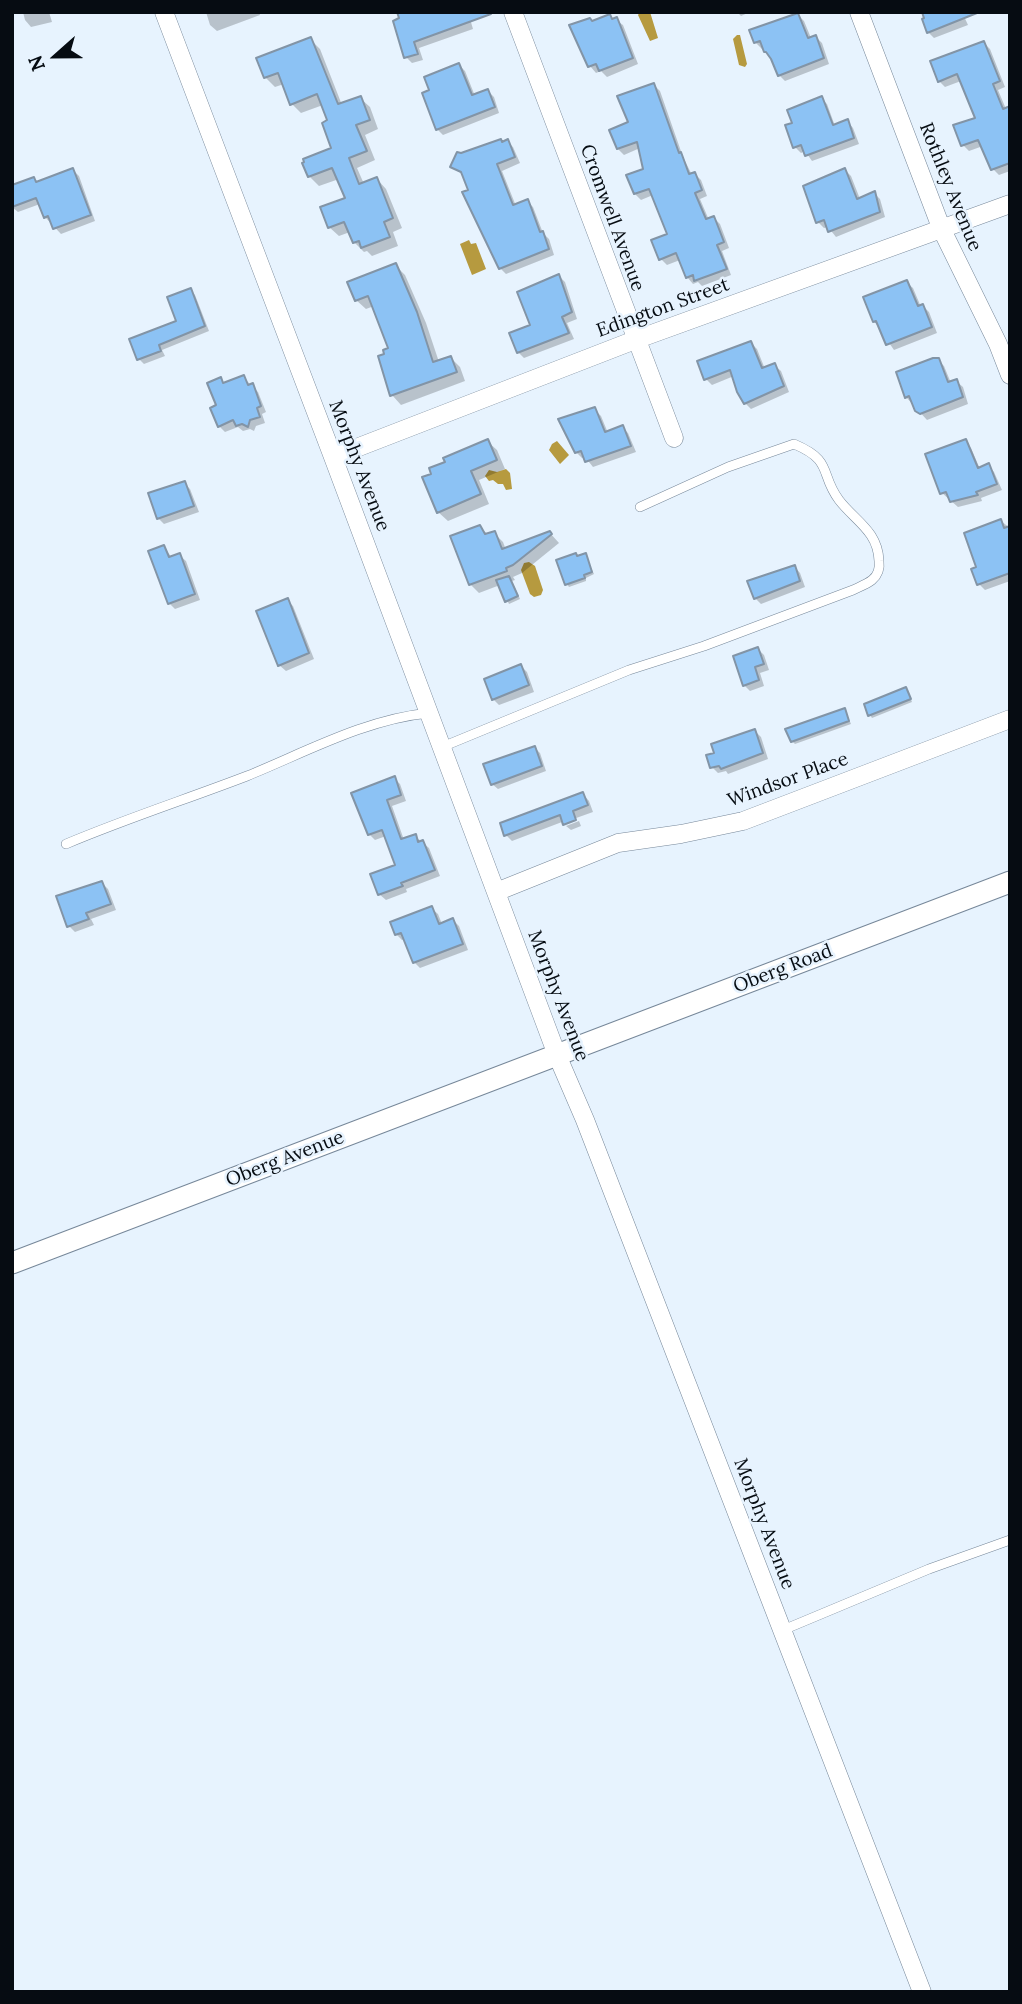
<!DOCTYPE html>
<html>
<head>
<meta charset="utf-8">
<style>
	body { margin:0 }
	#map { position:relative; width:1022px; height:2004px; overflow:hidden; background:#e7f3fe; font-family:Lora,serif }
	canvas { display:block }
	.frame { position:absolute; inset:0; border:14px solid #060c12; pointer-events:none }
	.north { position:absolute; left:21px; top:21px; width:70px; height:70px; -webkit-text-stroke:5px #e7f3fe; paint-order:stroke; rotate:249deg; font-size:19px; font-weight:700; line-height:28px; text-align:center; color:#060c12 }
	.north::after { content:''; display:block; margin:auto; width:24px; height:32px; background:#060c12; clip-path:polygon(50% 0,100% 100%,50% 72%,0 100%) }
</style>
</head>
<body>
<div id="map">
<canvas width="1022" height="2004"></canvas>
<div class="frame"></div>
<div class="north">N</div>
</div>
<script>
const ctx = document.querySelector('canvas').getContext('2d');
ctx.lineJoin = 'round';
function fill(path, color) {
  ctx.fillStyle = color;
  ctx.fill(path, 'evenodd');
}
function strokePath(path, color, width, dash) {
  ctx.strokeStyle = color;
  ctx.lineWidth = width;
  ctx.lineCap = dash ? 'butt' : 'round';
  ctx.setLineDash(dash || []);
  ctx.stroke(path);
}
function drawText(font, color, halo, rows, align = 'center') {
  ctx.font = font + ' Lora,serif';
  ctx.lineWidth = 5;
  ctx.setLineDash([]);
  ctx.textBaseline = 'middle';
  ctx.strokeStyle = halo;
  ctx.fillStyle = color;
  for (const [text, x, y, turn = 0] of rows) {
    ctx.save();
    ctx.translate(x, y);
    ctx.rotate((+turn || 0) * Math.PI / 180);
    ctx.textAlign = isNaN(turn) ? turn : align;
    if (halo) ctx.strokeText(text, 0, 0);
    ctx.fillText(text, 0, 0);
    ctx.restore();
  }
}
const water = new Path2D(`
	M640,12H650L658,38L650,41L638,15Z
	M737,35H740L747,64L745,67L739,65L733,39Z
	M469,240L471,244L476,243L486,269L472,275L460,244Z
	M557,441L569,455L560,464L549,450L552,444Z
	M506,469L510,473L512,489L506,490L503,484H498L493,480L489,481L485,476L489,470L497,472Z
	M529,562L535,566L543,590L541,595L534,597L530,594L521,570L524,563Z`);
const shadow = new Path2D(`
	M23,12H49L52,22L31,27L25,20Z
	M206,12H259L260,15L217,31L210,25Z
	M468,12L473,29L419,48L423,60L412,63L406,57L402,19Z
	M737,12H750L741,16Z
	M921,12H962L968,25L934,38L928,32Z
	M798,15L804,21L811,38L816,37L822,43L829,64L785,81L779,75L773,59L764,48L762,49L756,43L752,31Z
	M610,16L623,25L638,64L607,77L601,71L596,73L590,66L571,26L593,23Z
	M310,39L320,49L342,105L360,98L370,107L378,129L365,135L375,160L357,168L364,184L377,179L386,189L402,228L393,232L398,246L372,256L367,251L364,252L354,242L350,232L339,236L329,227L347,199L339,179L319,186L309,176L333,149L330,121L323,105L301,113L292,104L284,84L275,87L265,77Z
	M984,43L990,49L1005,87L998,90L1006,109L1010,110V171L999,175L993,169L983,146L969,151L963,145L977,119L961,81L945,87L939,81Z
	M459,65L465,71L475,96L488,91L494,97L499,113L443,135L437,129L431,91Z
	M654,85L660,91L683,157L692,175L695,174L701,180L707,196L700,199L709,220L714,218L720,224L729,248L722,251L731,275L702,286L698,282L693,284L687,277L680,260L667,265L661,259L669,235L653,195L641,200L635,194L645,170L640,148L624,155L618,149L630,123Z
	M821,98L827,104L835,126L847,121L853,128L859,144L812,161L805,151L801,153L795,147L794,124Z
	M507,141L513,147L520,163L502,171L516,206L527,201L533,207L543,233L549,239L554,255L506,274L500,268L464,176L452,166L458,154Z
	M73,170L79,176L95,221L61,234L45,217L40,204L18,212L12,207L33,179L38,183Z
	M845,170L851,176L860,199L874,193L880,199L885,217L836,237L828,227L824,228L818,222L805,187Z
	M395,265L405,275L426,323L439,362L451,358L460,367L465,381L401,405L392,395L386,355L390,349L374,306L366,309L356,300Z
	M559,276L565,282L577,319L567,323L574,339L524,358L518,352Z
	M906,282L913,288L921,307L923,306L929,312L937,333L894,350L874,321Z
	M190,290L195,295L209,331L162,350L165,356L144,364L139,359L178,322Z
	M751,343L757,349L765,369L774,365L781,371L789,392L751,409L745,403L734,376L712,385L706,379Z
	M938,360L944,366L951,383L956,381L963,387L968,404L927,420L906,397Z
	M243,377L258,392L266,412L262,414L265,423L256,426L254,431L250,429L243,431L238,427L225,432L219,426L221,379L225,384Z
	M594,409L601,416L608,433L622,427L628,433L636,452L593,467L585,457L582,458L576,452Z
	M487,441L497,450L505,469L479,480L489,504L448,521L438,512Z
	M965,442L971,448L980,469L988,465L994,472L1002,490L981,498L982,501L958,507L942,493Z
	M184,483L190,489L199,512L164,524L158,518Z
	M1001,521L1010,528V581L985,590L979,584V568Z
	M480,527L488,535L494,533L503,542L506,550L550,533L559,543L522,573L513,577L515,580L512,581L520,599L509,604L500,585L479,593L470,584Z
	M164,547L172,558L179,555L186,561L200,600L175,609L169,603Z
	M585,555L594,574L586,578V581L569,587L567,584L578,558Z
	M795,567L800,573L805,587L761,604L755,598Z
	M287,600L293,606L314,659L286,671L279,665Z
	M758,649L764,655L769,670L760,673L764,686L750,691L744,685Z
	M521,666L527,672L534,692L499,705L493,699Z
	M908,692L912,702L872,718L870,715L866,705Z
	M845,710L851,724L795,744L792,741Z
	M755,731L761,737L768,759L728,774L726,771L718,773L712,767Z
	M535,748L540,753L546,771L498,789L492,784Z
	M394,778L400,784L406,801L392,806L404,840L415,836L429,848L440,876L406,889L407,892L386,900L379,894L397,866L386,836L375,840L369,834Z
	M583,794L589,801L593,812L565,822V825L562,822L512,841L506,835Z
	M579,821L581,826L571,830L566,826Z
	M102,883L108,889L116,910L91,919L94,925L75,932L69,926Z
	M431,908L438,914L442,924L453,920L459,926L468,950L420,968L414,962L405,939L402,940L396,934Z`);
const building = new Path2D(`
	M397,12H491V14L414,42L418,54L404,58L393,21L399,18Z
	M922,12H977V13L927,33L922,19L924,18Z
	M798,13L808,38L816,35L824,58L778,76L771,59L766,52H764L760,41L754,43L749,30Z
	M610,14L612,19L617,17L633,58L599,71L596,64L588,67L569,25L590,18L592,21Z
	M311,37L338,104L361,96L370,120L356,125L367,151L349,158L359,184L377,177L393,218L384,222L390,237L361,248L359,241L353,243L344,222L328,228L320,207L345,198L332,168L308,177L302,163L304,162L303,159L331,148L322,123L327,120L317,94L290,105L278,73L264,78L256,58Z
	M984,41L1000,81L993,84L1003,109L1010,106V163L991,170L978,140L961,146L953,125L975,118L957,74L938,82L930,61Z
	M459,63L472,95L488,89L495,107L436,130L422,93L429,90L424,77Z
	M654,83L679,153L681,152L689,174L695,172L702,190L695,193L706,219L714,216L724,242L717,245L727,269L694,281L693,275L686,278L676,253L659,260L651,240L667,234L649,189L634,194L626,175L643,169L637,142L617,149L609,130L628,122L617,96Z
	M822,96L833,125L848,119L854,138L805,156L801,145L793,148L785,125L792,123L787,110Z
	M501,139L502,142L508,139L515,157L497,164L513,205L528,199L540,232L543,231L549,249L499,269L462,192L468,190L461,172L450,167L457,152L461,153Z
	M73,168L91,215L53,229L48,216L44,218L36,198L12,207V185L34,177L36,182Z
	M845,168L857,199L875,191L880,212L828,232L824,220L816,223L803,186Z
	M396,263L417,312L433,362L451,356L457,372L390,396L378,356L384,354L383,350L388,348L368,296L355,301L347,282Z
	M559,274L572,312L562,317L569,333L517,353L509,333L530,325L517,292Z
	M907,280L918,306L923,304L932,327L886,345L876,321L873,322L863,297Z
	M191,288L205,326L159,345L161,351L137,360L129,339L176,321L167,297Z
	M751,341L762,368L775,363L784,386L744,404L737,392L730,370L704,380L697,361Z
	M933,358H939L948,382L957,379L963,397L920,414L915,411L909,396L905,398L896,372Z
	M244,375L248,385L253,383L261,406L257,408L260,417L250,420L248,427L242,424L236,426L233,420L218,427L210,408L216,405L207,383L221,377L223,383Z
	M595,407L605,432L623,425L631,446L585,462L581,451L575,453L558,419Z
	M488,439L497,460L471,471L481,494L437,513L422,477L431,474L429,468L445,462L443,458Z
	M966,439L978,468L989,463L997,484L976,492L978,495L950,502L946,492L940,494L925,454Z
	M185,481L194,506L157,519L148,493Z
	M1001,519L1004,528L1010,526V573L977,585L971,569L976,567L964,533Z
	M480,525L485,534L495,531L502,549L550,531L552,534L513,565L506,568L507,571L469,585L450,536Z
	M164,545L169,557L180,553L195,594L168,604L148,551Z
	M576,553L577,556L586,553L592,572L584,575L585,578L565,585L556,560Z
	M795,565L800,581L754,599L747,581Z
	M509,576L518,596L505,602L496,580Z
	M288,598L309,653L278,666L256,611Z
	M758,647L764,664L755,667L759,680L743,686L733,656Z
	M521,664L529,685L492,700L484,679Z
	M906,687L911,699L868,716L864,704Z
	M845,708L849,721L791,742L785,729Z
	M755,729L763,753L721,769L719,766L710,768L706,755L714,753L711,744Z
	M535,746L542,766L491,785L483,764Z
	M395,776L401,795L387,800L401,839L416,834L418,842L423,840L435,870L401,883L403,886L378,895L370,874L395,865L382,830L368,835L351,793Z
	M583,792L588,805L573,811L576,820L563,825L560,815L504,836L500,823Z
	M102,881L111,904L86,913L89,919L67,927L56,896Z
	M432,906L439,924L453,918L463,944L413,963L401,933L395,935L390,922Z`);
const service = new Path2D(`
	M442,747L629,670L704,646L853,590C859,587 867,584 872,580C878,575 880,568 879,561C878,531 855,521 839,500C819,473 834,461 794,444L728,467L640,507
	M66,844C125,819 187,799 247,776C306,752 366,719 429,713
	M783,1630L929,1569L1010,1540`);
const minor = new Path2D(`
	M164,12L333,457L557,1055L585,1120L922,1992
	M513,12L674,438
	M859,12L942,230L998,344L1010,375
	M333,457L635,340L1010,204
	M496,892L618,843L681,834L743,821L1010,719`);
const tertiary = new Path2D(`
	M12,1263L1010,882`);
const streetNames = [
	["Rothley Avenue",950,187,68],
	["Cromwell Avenue",612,218,70],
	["Edington Street",663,308,-20],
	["Morphy Avenue",359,466,69],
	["Windsor Place",788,780,-20],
	["Oberg Road",783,969,-21],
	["Morphy Avenue",558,996,69],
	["Oberg Avenue",285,1159,-21],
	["Morphy Avenue",764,1524,69]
];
fill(water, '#b69a3f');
fill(shadow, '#0003');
fill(building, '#8cc2f4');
strokePath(building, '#8294a6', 2);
strokePath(service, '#768799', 10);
strokePath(minor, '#768799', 19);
strokePath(tertiary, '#768799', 23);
strokePath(service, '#fff', 9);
strokePath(minor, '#fff', 18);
strokePath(tertiary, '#fff', 21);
drawText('19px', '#060c12', '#e7f3fe', streetNames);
</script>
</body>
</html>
